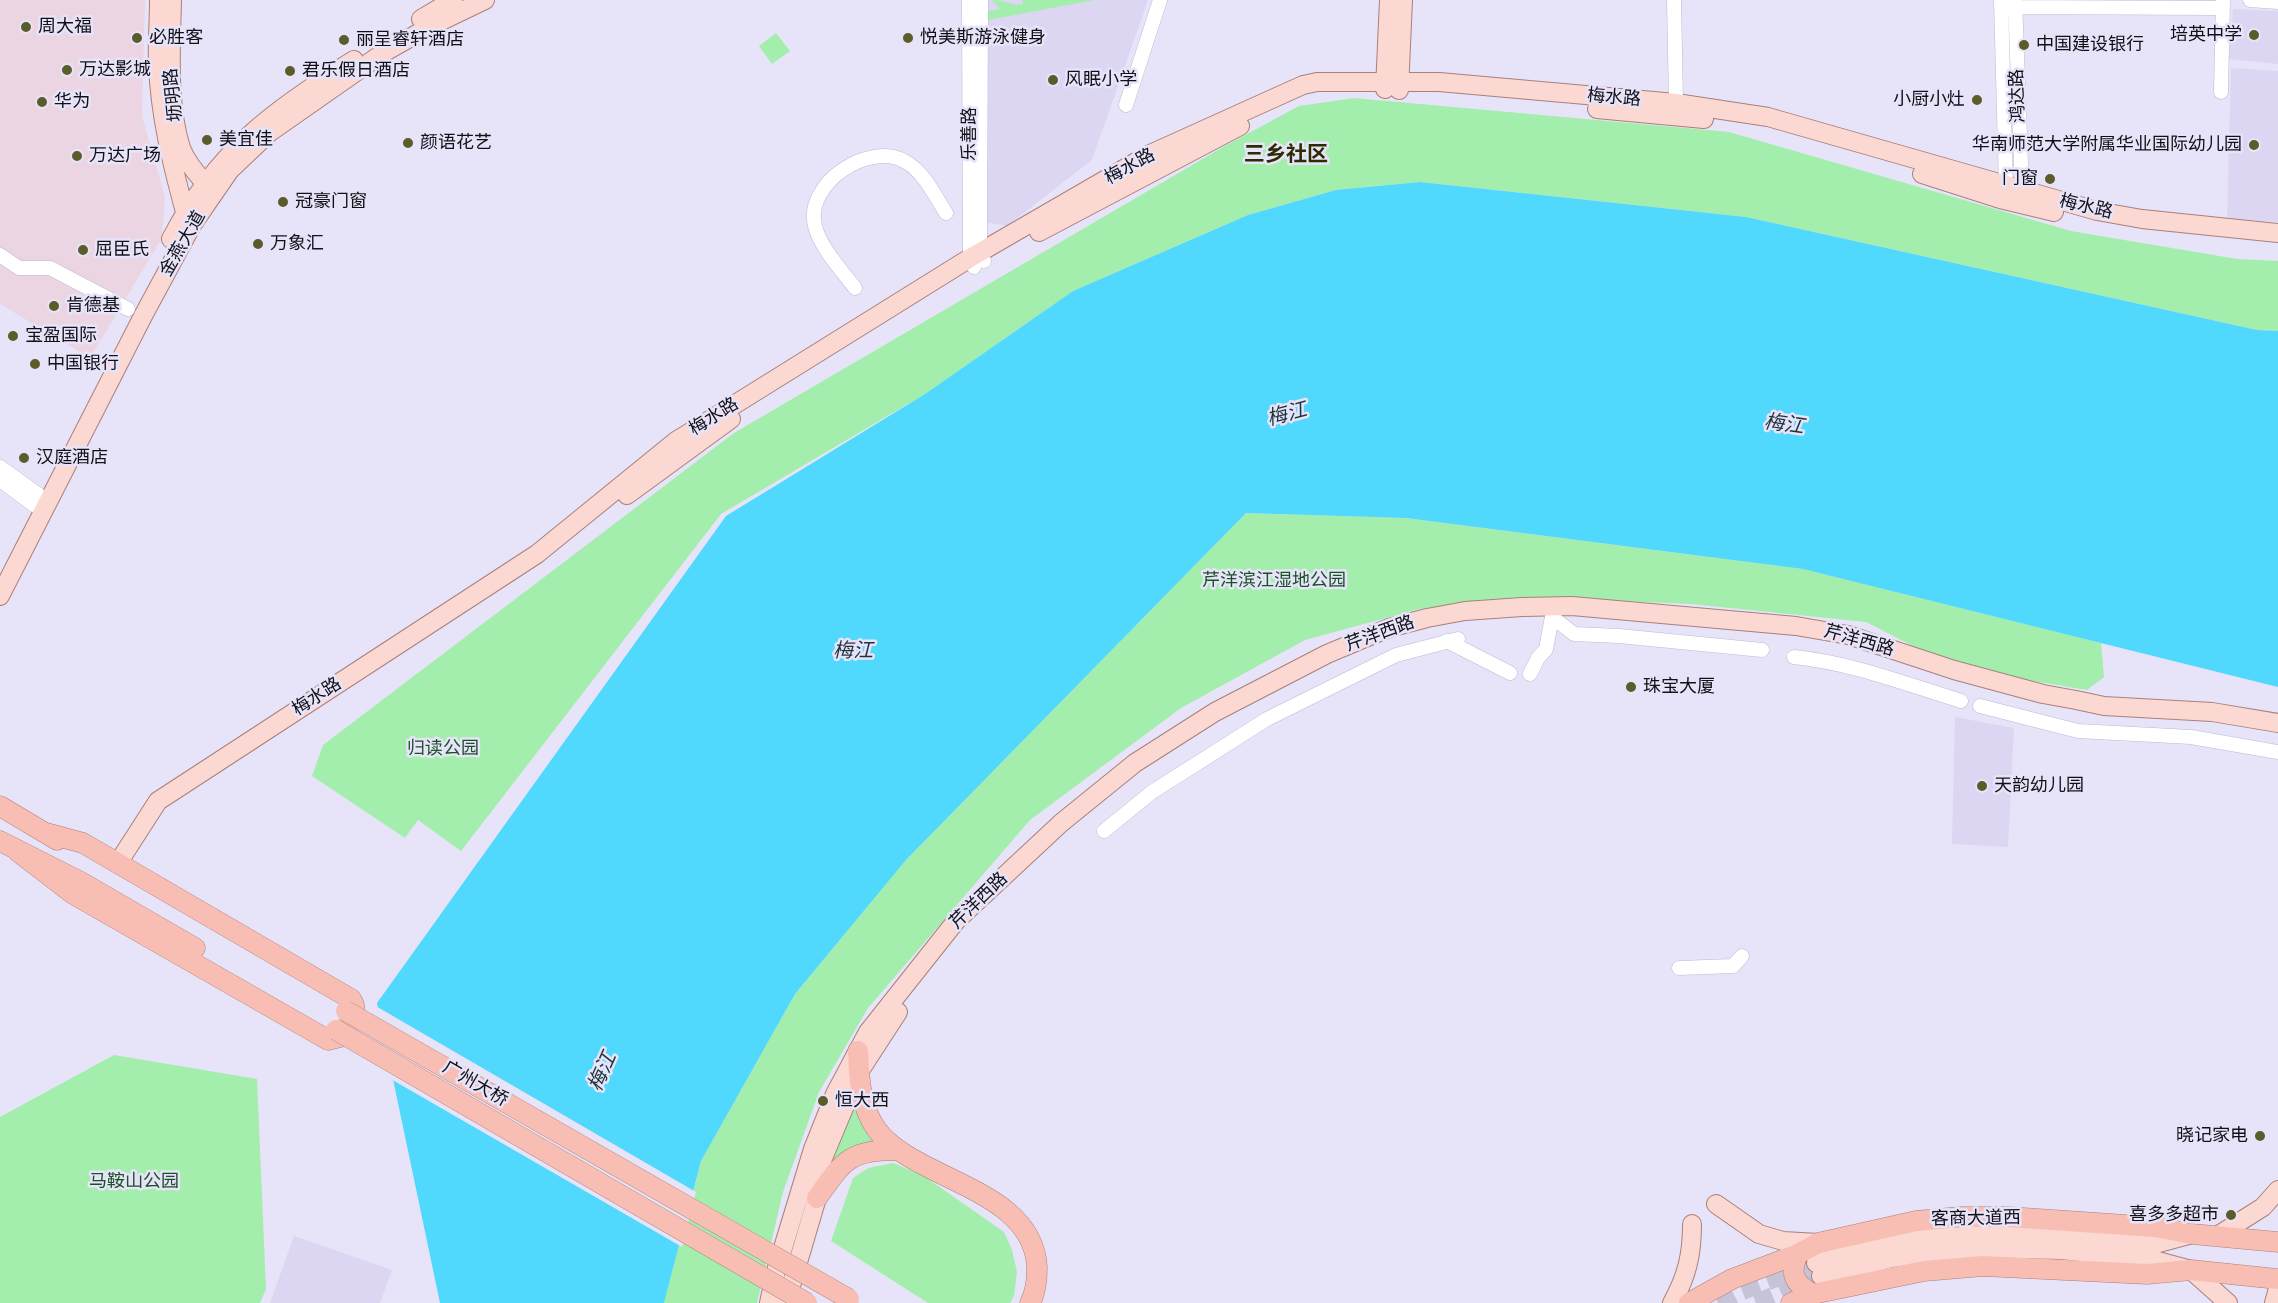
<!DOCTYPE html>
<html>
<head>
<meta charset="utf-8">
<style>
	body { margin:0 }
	canvas { display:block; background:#e7e3f9 }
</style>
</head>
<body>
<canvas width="2278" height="1303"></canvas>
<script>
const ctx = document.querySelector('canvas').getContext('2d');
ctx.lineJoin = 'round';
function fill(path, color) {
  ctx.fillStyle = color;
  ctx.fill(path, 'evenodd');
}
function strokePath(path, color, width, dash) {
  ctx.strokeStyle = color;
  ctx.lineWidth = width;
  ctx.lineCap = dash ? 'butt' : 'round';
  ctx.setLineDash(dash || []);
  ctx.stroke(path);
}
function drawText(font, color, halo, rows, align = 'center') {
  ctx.font = font + ' "Archivo Narrow","Noto Sans SC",sans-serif';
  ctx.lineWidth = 5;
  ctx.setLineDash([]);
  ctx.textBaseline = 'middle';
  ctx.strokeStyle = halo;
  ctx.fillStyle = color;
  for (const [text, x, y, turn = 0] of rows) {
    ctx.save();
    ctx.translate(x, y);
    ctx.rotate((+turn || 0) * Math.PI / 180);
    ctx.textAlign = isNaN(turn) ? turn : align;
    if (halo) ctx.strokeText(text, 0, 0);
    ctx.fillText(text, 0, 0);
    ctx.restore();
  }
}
const commercial = new Path2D(`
	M0,0H145L142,116L165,197L162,238L90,358L0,304Z`);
const built = new Path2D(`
	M985,0H1148L1092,160L1007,226L985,222Z
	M2233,9L2278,11V64L2229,59Z
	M2231,68L2278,71V222L2227,219Z
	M1955,717L2014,728L2008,847L1952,844Z
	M294,1236L392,1270L380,1303H270Z`);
const green = new Path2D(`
	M992,0C1004,0 1012,6 1023,4L1022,0H1095L988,20V11L1000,9Z
	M776,33L790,51L772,64L759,46Z
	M1354,98L1729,132L2071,231L2237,259L2278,261V331L2257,330L1746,217L1420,182L1336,190L1248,215L1073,291L925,394L721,514L461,851L418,820L405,838L312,776L323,745L734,433L1223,147L1299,106Z
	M1246,513L1406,518L1803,569L2101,643L2104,677L2087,690L1956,668L1866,622L1691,604L1527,597L1419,609L1305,640L1181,708L1030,820L868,1008L819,1092L783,1192L757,1303H664L701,1161L795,994L906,860Z
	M114,1055L257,1079L266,1289L260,1303H0V1117Z
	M857,1102L877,1143L853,1150L830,1163Z
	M893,1163L924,1176L1004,1232L1012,1250L1017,1272L1014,1296L1010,1303H928L831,1241L853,1178L868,1168Z`);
const water = new Path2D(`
	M1420,182L1746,217L2257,330L2278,331V687L1803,569L1406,518L1246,513L906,860L795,994L701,1161L664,1303H440L377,1003L726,516L925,394L1073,291L1248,215L1336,190Z`);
const pier = new Path2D(`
	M374,1005L696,1192L682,1247L389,1078Z`);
const majorTunnel = new Path2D(`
	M1718,1303L1737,1293L1816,1263
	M1756,1303L1821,1276`);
const minor = new Path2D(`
	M969,0L970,258L974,267
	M981,0L980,253L984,261
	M1674,0L1676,103
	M2001,0L2006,187
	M2015,0L2022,191
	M2250,0L2278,2
	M2001,7L2222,8
	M2221,92L2223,0
	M1126,105L1160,0
	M0,255L19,268H50L128,309
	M855,288C842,271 820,247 815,226C804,184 869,140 906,162C924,172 935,196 946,213
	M0,467L39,495
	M0,480L34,505
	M1447,641L1510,673
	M1794,657C1852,663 1906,684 1961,701
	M1530,674L1538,658L1546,649L1552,617L1574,634L1619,636L1762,650
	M1980,706L2078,731L2191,737L2278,752
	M1104,831L1152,792L1267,719L1396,655L1458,639
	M1679,968L1733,966L1742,956`);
const major = new Path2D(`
	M159,0C159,22 157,44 158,65C160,116 172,164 185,212
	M172,0C171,46 167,104 181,148C186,161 195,172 204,182
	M421,19L453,0
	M1385,89L1389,0
	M1399,90L1403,0
	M1597,109L1704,119
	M1922,174L2000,199L2054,212
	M1039,232L1240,126
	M171,239C216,152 273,110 354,60
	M627,495L731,419
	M0,596L143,316L192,225L230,170L270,132L383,53L431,26L485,0
	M118,863L158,801L537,554L676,441L970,258L1148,155L1303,85L1317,82H1439L1676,103L1768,117L2097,211L2142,219L2278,233
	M1716,1204L1759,1234L1783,1241L1818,1243
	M2217,1236L2263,1207L2278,1190
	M1816,1263L1892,1244L1929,1238L1999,1234L2155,1244L2192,1234
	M1821,1276L1892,1258L1933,1252L1977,1248L2061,1250L2150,1259L2191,1270L2228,1303
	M769,1303L776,1271L813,1149L835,1094L868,1032L956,921L1061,823L1135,763L1215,712L1327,654L1389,628L1427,618L1465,611L1522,607L1572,606L1796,626L1848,635L1954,670L2043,694L2076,700L2104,706L2212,712L2278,723
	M786,1303L817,1198L821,1163L859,1072L898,1012
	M1672,1303C1687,1276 1692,1255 1692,1224
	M2274,1303L2278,1288`);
const highway = new Path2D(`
	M0,806L57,840
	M0,841L81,882L195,948
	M17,851L73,894L328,1040L340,1037C348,1024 361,1013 351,999L83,843L46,833
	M858,1051C859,1077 860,1107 877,1130C915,1181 1034,1188 1037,1268C1037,1280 1036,1292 1030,1303
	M817,1198C844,1160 849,1150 898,1150
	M1798,1254C1789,1274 1794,1284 1813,1294
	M1689,1303L1732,1279L1798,1254L1818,1243L1916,1221L1960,1217H2009L2155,1227L2192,1234L2278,1242
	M1791,1303L1813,1294L1924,1271L1983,1266L2147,1274L2191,1270L2278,1279`);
const highwayBridge = new Path2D(`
	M346,1011L849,1299
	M336,1030L807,1303`);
const markers = [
	[26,27,6,"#5b5c29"],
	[2254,35,6,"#5b5c29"],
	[137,38,6,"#5b5c29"],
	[908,38,6,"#5b5c29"],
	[344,40,6,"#5b5c29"],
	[2024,45,6,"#5b5c29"],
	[67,70,6,"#5b5c29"],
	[290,71,6,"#5b5c29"],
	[1053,80,6,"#5b5c29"],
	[1977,100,6,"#5b5c29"],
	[42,102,6,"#5b5c29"],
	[207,140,6,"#5b5c29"],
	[408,143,6,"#5b5c29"],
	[2254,145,6,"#5b5c29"],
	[77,156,6,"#5b5c29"],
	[2050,179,6,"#5b5c29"],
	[283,202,6,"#5b5c29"],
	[258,244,6,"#5b5c29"],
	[83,250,6,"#5b5c29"],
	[54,306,6,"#5b5c29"],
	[13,336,6,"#5b5c29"],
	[35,364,6,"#5b5c29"],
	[24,458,6,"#5b5c29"],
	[1631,687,6,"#5b5c29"],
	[1982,786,6,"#5b5c29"],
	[823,1101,6,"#5b5c29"],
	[2260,1136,6,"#5b5c29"],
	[2231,1215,6,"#5b5c29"]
];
const poiNames = [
	["周大福",38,27],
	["培英中学",2242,35,"right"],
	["必胜客",149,38],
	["悦美斯游泳健身",920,38],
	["丽呈睿轩酒店",356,40],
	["中国建设银行",2036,45],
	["万达影城",79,70],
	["君乐假日酒店",302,71],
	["风眠小学",1065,80],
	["小厨小灶",1965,100,"right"],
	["华为",54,102],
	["美宜佳",219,140],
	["颜语花艺",420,143],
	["华南师范大学附属华业国际幼儿园",2242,145,"right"],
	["万达广场",89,156],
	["门窗",2038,179,"right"],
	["冠豪门窗",295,202],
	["万象汇",270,244],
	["屈臣氏",95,250],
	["肯德基",66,306],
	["宝盈国际",25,336],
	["中国银行",47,364],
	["汉庭酒店",36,458],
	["珠宝大厦",1643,687],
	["天韵幼儿园",1994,786],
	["恒大西",835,1101],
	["晓记家电",2248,1136,"right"],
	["喜多多超市",2219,1215,"right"]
];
const streetNames = [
	["坜明路",174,95,-96],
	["鸿达路",2018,96,-92],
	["梅水路",1614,98,5],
	["乐善路",970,134,-90],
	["梅水路",1130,167,-29],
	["梅水路",2086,207,13],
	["金燕大道",183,244,-60],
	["梅水路",714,417,-32],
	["芹洋西路",1380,634,-20],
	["芹洋西路",1859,641,16],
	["梅水路",317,697,-33],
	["芹洋西路",979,901,-44],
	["广州大桥",475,1084,30],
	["客商大道西",1976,1219,-1]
];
const parkNames = [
	["芹洋滨江湿地公园",1274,581],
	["归读公园",443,749],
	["马鞍山公园",134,1182]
];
const waterNames = [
	["梅江",1287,415,-15],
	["梅江",1784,425,8],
	["梅江",853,652],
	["梅江",603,1072,-66]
];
const quarterNames = [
	["三乡社区",1286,155]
];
fill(commercial, '#ebd5e3');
fill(built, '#dcd6f3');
fill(green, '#a4eead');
fill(water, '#50d8fd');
fill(pier, '#e7e3f9');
strokePath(majorTunnel, '#c7c3d7', 18, [18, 9]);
strokePath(minor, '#bebacf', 15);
strokePath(major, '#a8817c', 20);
strokePath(highway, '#a8817c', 21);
strokePath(minor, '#fff', 14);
strokePath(major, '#fbd8d1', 18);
strokePath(highway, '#f8beb3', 20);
strokePath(highwayBridge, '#a8817c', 21, []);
strokePath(highwayBridge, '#f8beb3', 20);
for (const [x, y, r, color] of markers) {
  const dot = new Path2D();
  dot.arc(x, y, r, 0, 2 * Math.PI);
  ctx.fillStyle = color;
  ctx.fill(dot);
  strokePath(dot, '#e7e3f9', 2);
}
drawText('18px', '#121017', '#e7e3f9', poiNames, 'left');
drawText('18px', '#121017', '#e7e3f9', streetNames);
drawText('18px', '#1a5226', '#e7e3f9', parkNames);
drawText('italic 20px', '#1c3339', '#e7e3f9', waterNames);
drawText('bold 21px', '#2c2c02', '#e7e3f9', quarterNames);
</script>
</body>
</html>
